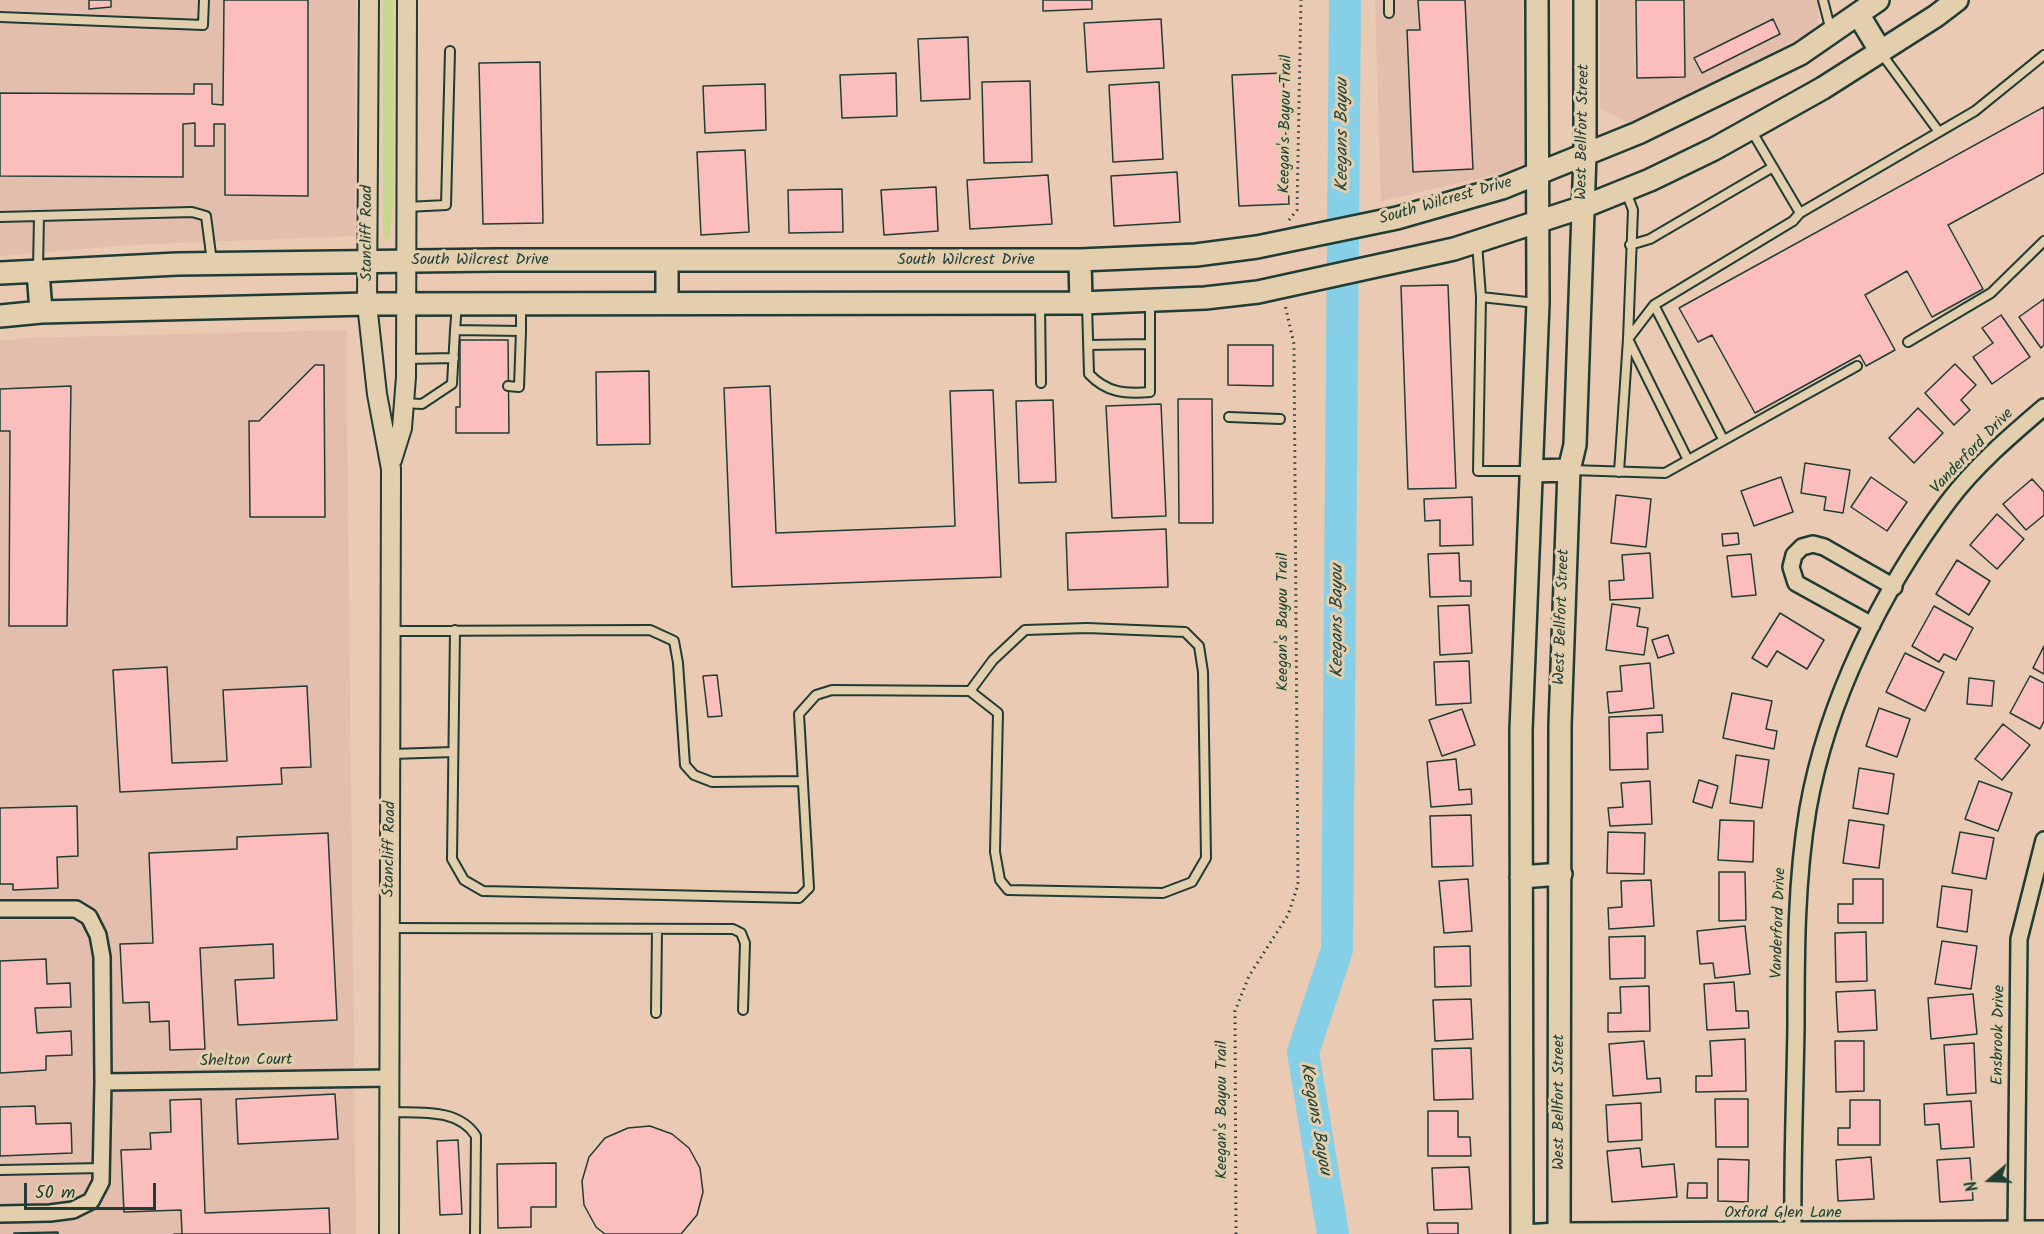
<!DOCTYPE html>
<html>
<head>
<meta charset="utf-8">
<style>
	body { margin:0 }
	#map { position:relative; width:2044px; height:1234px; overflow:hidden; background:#eacab2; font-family:Kalam,sans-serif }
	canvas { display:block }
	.north { position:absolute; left:1960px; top:1150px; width:60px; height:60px; -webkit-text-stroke:4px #e3cfad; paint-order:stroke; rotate:251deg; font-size:16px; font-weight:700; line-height:24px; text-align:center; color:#1f3d34 }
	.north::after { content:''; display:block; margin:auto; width:21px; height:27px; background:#1f3d34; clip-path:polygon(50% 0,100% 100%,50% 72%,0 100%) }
	.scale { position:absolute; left:24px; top:1183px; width:132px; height:27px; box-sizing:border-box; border:3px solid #1f3d34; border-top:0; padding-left:8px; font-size:18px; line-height:21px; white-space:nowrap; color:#1f3d34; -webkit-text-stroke:4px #e3cfad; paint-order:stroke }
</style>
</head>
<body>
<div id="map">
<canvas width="2044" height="1234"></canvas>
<div class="north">N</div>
<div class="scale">50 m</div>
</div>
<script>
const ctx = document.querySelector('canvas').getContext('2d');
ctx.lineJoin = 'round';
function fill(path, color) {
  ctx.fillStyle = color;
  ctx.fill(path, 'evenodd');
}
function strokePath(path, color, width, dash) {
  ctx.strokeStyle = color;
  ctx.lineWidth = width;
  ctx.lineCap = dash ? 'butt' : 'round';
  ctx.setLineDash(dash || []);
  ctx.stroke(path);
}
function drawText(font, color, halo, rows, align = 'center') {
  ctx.font = font + ' Kalam,sans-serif';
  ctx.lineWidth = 6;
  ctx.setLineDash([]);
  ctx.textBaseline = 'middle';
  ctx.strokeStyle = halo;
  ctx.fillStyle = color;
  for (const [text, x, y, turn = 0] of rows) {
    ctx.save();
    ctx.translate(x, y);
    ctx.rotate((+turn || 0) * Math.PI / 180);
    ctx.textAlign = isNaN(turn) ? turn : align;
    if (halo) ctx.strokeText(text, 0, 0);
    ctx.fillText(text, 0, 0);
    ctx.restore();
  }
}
const built = new Path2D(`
	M0,0H356L355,236L129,245L0,256Z
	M1375,0H1523L1524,168L1381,201Z
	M1600,0H1818L1819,28L1633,124L1600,109Z
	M346,330L356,1234H0V341L24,338Z`);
const green = new Path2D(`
	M383,0H393L394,193L389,244L383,234Z`);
const river = new Path2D(`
	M1333,1234L1303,1052L1337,950L1345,0`);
const building = new Path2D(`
	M89,0H111V7L89,9Z
	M224,0H308V196L225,195V124H214V146H195V123L183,124V177L0,176V93L194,94V84H212V104L223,105Z
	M1043,0H1092V9L1043,11Z
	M1418,0H1465L1473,169L1413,172L1407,30H1420Z
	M1636,0H1684L1685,77L1637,78Z
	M1161,19L1164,68L1087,72L1084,23Z
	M1773,19L1780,34L1702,73L1694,58Z
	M968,37L970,99L921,101L918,39Z
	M540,62L543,223L483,224L479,63Z
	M896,73L897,116L842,118L840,75Z
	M1283,73L1289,204L1239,206L1232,75Z
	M1030,81L1032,162L984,163L982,82Z
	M1159,82L1163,159L1113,162L1109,85Z
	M765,84L766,130L705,133L703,86Z
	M2044,107V173L1948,225L1983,289L1932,317L1907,271L1865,295L1895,350L1866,366L1860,355L1755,413L1712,335L1698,342L1679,308Z
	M745,150L749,232L701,235L697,152Z
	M1177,172L1180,222L1114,226L1111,176Z
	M1048,175L1052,224L970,229L967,180Z
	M936,187L938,231L884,235L881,190Z
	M842,189L843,232L789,233L788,190Z
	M1448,285L1456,488L1408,489L1401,286Z
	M2044,299V345L2041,348L2019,317Z
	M2001,315L2030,357L1992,384L1973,357L1993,343L1982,328Z
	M460,340H508L509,433H456V407H460Z
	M1228,345H1273V386L1228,385Z
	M1955,364L1976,385L1961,400L1970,410L1954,425L1925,393Z
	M315,365H324L325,517H250L249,421H259Z
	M649,371L650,444L597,445L596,372Z
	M71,386L67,626H9L10,431H0V389Z
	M770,386L776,533L955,526L950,391L993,390L1001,577L732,587L724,388Z
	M1178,399H1212L1213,523H1179Z
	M1053,400L1056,482L1019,483L1016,401Z
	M1161,404L1166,516L1112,518L1106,406Z
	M1918,408L1943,433L1914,463L1889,438Z
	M1805,463L1850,470L1843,513L1824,510L1826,497L1801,493Z
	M1781,477L1793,512L1754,526L1741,491Z
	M1871,477L1907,502L1887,531L1851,507Z
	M2032,479L2044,492V515L2026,530L2003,504Z
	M1616,495L1651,499L1646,547L1611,543Z
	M1472,497L1473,545L1440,546V520L1425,521L1424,499Z
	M1997,514L2024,539L1997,569L1970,545Z
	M1166,529L1168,587L1068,590L1066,533Z
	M1738,533L1739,544L1723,546L1722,534Z
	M1459,553L1460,581H1471V596L1430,597L1428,554Z
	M1650,553L1653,598L1610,600L1609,581L1624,580L1622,555Z
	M1751,554L1756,595L1732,597L1727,556Z
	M1957,560L1990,581L1969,615L1936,594Z
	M1612,604L1640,608L1637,626L1648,628L1644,655L1606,650Z
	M1469,605L1472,653L1440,655L1438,606Z
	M1934,606L1973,628L1956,660L1944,654L1939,662L1912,646Z
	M1780,613L1824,640L1807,669L1777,651L1767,667L1752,658Z
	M1668,635L1674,653L1658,658L1652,640Z
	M2044,646V674L2033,668Z
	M1905,653L1944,672L1925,711L1886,692Z
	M1469,661L1471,703L1436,705L1434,662Z
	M1650,663L1654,708L1609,713L1607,692L1622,691L1620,666Z
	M167,667L172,763L227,761L223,690L307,686L311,767L281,768L282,784L120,792L113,670Z
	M717,675L722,716L708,717L703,676Z
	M2030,676L2044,683V721L2040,729L2010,713Z
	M1969,678L1994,681L1992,706L1967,704Z
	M1732,693L1772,701L1766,729L1777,731L1774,749L1723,738Z
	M1879,708L1910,719L1897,757L1866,746Z
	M1462,709L1475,745L1442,756L1429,720Z
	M1662,715L1663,732L1647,733L1648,769L1610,770L1609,717Z
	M2003,724L2030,745L2002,780L1975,759Z
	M1736,755L1769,760L1762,808L1730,803Z
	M1456,759L1459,790L1471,789L1472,804L1431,807L1427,762Z
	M1859,768L1894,774L1888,814L1853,808Z
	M1699,780L1718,786L1712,808L1693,802Z
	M1650,781L1652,824L1610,826L1608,808L1623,807L1621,783Z
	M1979,781L2012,793L1998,831L1965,819Z
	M77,806L78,856L57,857L58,888L13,890V884H0V808Z
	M1471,815L1473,866L1432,867L1430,816Z
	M1720,820L1754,821L1753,862L1718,860Z
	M1849,820L1884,825L1879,868L1843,863Z
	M1608,832L1645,833L1644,874L1607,873Z
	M1960,832L1994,838L1986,879L1952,873Z
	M328,833L337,1020L238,1025L235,980L274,978L273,944L200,948L205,1049L170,1050L169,1021L150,1022L149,1002L123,1003L120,944L153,943L149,853L237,849V837Z
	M1719,872H1745L1746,920L1719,921Z
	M1468,879L1472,931L1444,933L1439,881Z
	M1853,879H1883V923H1838V904H1853Z
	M1651,880L1654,926L1609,929L1608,908L1622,907L1621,881Z
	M1942,886L1972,890L1967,932L1937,927Z
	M1745,926L1750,974L1715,978L1713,963L1700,964L1697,931Z
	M1866,932L1867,981L1836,982L1835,933Z
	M1645,936V978L1610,979L1609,937Z
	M1942,941L1977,946L1971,989L1935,984Z
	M1470,946L1471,986L1435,987L1434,947Z
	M46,959L47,984L70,983L71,1007L35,1008L37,1033L71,1031L72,1055L46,1056V1070L0,1073V961Z
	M1734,982L1736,1011H1748L1749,1028L1707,1030L1704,984Z
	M1649,986L1650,1031L1608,1032V1013H1621L1620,987Z
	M1875,990L1877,1030L1838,1032L1836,992Z
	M1973,994L1977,1034L1931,1039L1928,998Z
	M1471,999L1473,1039L1435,1041L1433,1000Z
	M1745,1039L1746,1091L1696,1092V1076H1712L1710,1041Z
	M1644,1041L1647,1079L1660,1078L1661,1092L1613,1096L1609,1044Z
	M1835,1041H1864V1091L1836,1092Z
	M1974,1043L1976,1093L1947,1095L1944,1045Z
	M1471,1048L1473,1099L1434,1100L1432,1049Z
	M335,1094L338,1139L238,1144L236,1099Z
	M201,1099L205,1213L329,1208L330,1234H174H182L181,1210L124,1212L121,1150L151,1149L150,1133L171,1132L170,1100Z
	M1715,1099H1748V1147H1716Z
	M1850,1100H1880V1145H1838V1128H1850Z
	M1971,1101L1974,1147L1941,1149L1939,1124L1925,1125L1924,1104Z
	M1641,1103L1642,1140L1608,1142L1606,1105Z
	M35,1106L36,1124L71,1123L72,1153L0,1156V1107Z
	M1428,1111H1458V1137H1470L1471,1156H1428Z
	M650,1126L672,1134L689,1148L700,1168L703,1192L697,1215L681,1234H605L596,1227L584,1205L582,1181L589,1157L605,1138L628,1128Z
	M458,1140L462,1214L440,1215L437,1141Z
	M1640,1148L1642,1167L1674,1164L1677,1197L1612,1202L1607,1151Z
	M1871,1157L1874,1199L1838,1201L1836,1160Z
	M1970,1158L1973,1200L1940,1202L1937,1160Z
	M1718,1159L1749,1160L1748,1202L1718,1201Z
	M556,1163V1207H531V1227L498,1228L497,1164Z
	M1469,1167L1472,1209L1434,1210L1432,1168Z
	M1688,1183H1707V1198H1687Z
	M1427,1223H1458V1234H1428Z
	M58,1232V1234H14V1233Z`);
const path = new Path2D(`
	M1289,220L1297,210L1301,0
	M1236,1234L1235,1011L1249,976L1288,915L1298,885L1294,344L1285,305`);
const service = new Path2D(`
	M1823,0L1831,31
	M1389,13V0
	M0,17L203,25L204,0
	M1881,53L1939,132
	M1626,192L1633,210L1628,339
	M407,207L446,205L450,51
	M1800,213L1975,111L2044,55
	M0,217L192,212L206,216L212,262
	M1477,243L1481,297L1478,471H1529
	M1630,245L1650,239L1773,167
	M38,269L39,216
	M1481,297L1536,303
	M1040,304L1041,383
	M1087,304L1089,374C1107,393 1125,394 1150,392V302
	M1654,305L1723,439
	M455,330L457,304
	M1628,339L1654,305L1793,221L1800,213L1751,130
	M1908,342L1991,293L2044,241
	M1088,345L1150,344
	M406,359L454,358
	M508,386L519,387L521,331
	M404,403L422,404L452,384L455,330L521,331V305
	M1229,417L1280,419
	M1571,470L1665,473L1857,366
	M1619,472L1628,339L1688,460
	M455,630L452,859L464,880L483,891L799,898L809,888L799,714L816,695L832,690L970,691L998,713L995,852L1000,880L1008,890L1163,893L1192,882L1206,858L1203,672L1199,646L1185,632L1087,628L1025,630L993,660L970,691
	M391,631L650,630L674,641L678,663L685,765L694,775L712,782L802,781
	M392,754L453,752
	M390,928L733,929L741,933L745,943L743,1010
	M656,1013L657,929
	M390,1112C420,1113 458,1108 476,1136L475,1234
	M0,1170L102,1168`);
const minor = new Path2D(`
	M1872,625L1796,583L1791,567L1794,555L1802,547L1813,544L1824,547L1894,587
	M0,909H76L89,917L98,935L102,957L103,1082L101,1182L91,1201L73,1210L50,1213L0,1214
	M103,1082L390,1078
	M1522,1233L1559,1231L2044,1229
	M1793,1234C1792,1165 1795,1095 1796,1026C1796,953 1796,881 1808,809C1827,701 1882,590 1948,502C1975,466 2010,436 2044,407
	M2016,1234L2019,939L2044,840`);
const tertiary = new Path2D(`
	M369,0L367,304L377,394L391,469L389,1234
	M392,460L402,428L406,377L407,0`);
const secondary = new Path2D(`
	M1858,14L1881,52
	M1080,260L1081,303
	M667,262V302
	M38,271L41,312
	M0,273L177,264L496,260H1080L1196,255L1257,247L1397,218L1502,188L1638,133L1800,54L1878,0
	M0,316L41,312L367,304L1081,303L1205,298L1258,292L1454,249L1583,207L1650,180L1714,149L1823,88L1936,16L1957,0
	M1531,471L1569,470
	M1521,877L1561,874
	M1522,1234L1521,730L1538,303L1537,0
	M1559,1234L1560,725L1569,470L1575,445L1585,154V0`);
const streetNames = [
	["Keegan's Bayou Trail",1287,124,-89],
	["West Bellfort Street",1584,132,-89],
	["South Wilcrest Drive",1446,202,-16],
	["Stancliff Road",368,233,-90],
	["South Wilcrest Drive",480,261],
	["South Wilcrest Drive",966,261],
	["Vanderford Drive",1973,452,-46],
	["West Bellfort Street",1563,617,-88],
	["Keegan's Bayou Trail",1284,622,-90],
	["Stancliff Road",391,849,-89],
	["Vanderford Drive",1780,923,-88],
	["Ensbrook Drive",2000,1035,-89],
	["Shelton Court",246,1062,-1],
	["West Bellfort Street",1560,1102,-90],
	["Keegan's Bayou Trail",1223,1110,-90],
	["Oxford Glen Lane",1783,1214]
];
const waterNames = [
	["Keegans Bayou",1344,135,-90],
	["Keegans Bayou",1339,621,-90],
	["Keegans Bayou",1314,1119,80]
];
fill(built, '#e3bead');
fill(green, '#c7d78b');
strokePath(river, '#86d0e7', 32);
fill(building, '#fbbebc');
strokePath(building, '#1f3d34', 1.5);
strokePath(service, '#1f3d34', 12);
strokePath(minor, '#1f3d34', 20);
strokePath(tertiary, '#1f3d34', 22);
strokePath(secondary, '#1f3d34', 26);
strokePath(path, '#1f3d34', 3, [1.5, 4.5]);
strokePath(service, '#e3cfad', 8);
strokePath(minor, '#e3cfad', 15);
strokePath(tertiary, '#e3cfad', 18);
strokePath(secondary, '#e3cfad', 21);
drawText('16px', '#1f3d34', '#e3cfad', streetNames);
drawText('italic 18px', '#24443d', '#e3cfad', waterNames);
</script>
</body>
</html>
